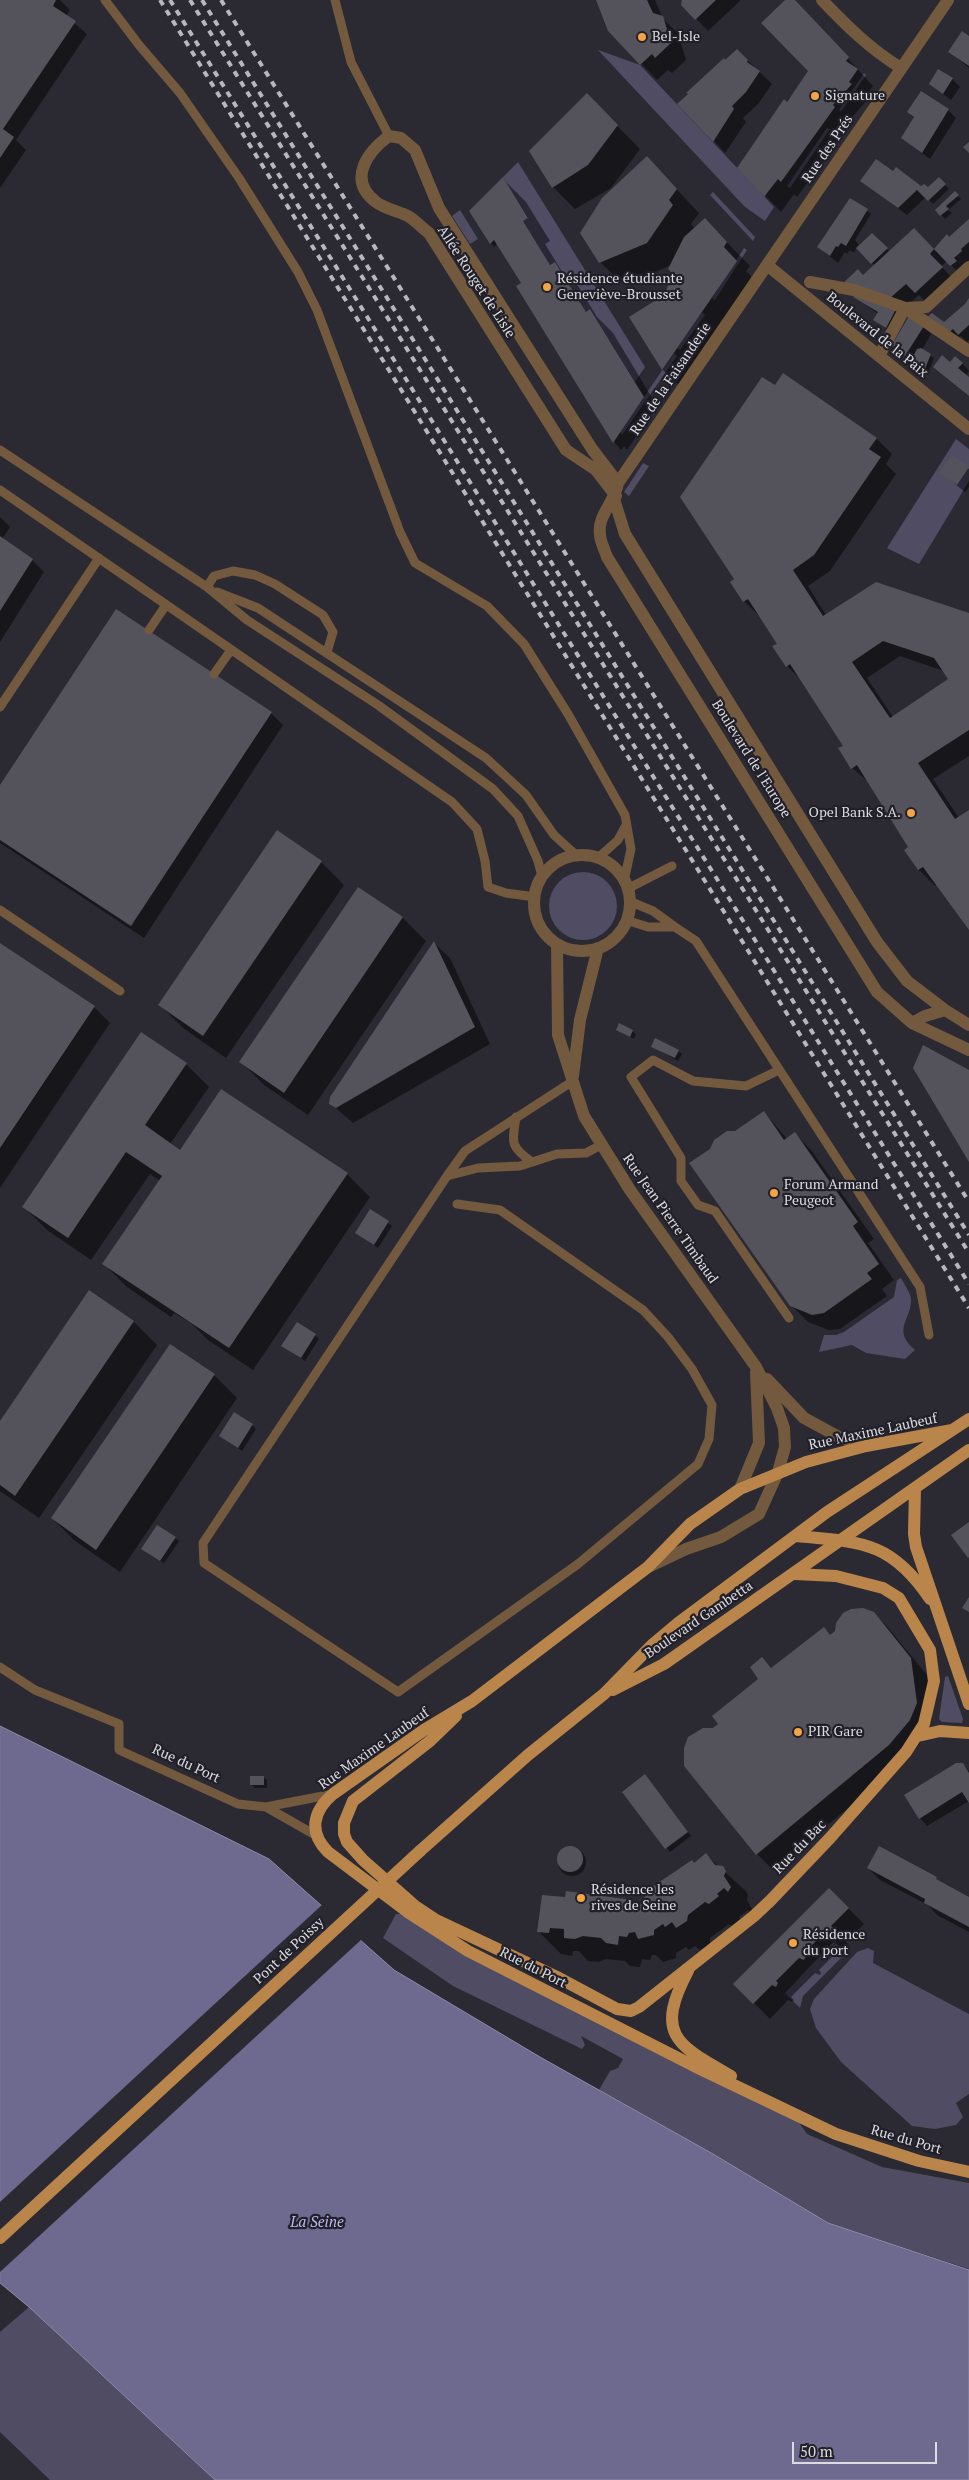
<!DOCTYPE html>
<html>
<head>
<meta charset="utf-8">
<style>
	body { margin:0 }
	#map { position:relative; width:969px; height:2480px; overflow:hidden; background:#2b2a32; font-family:"PT Serif",serif }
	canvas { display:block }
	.scale { position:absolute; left:792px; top:2442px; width:145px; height:22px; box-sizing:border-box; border:2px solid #dcdbe0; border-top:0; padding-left:6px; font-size:15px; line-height:18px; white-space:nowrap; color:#dcdbe0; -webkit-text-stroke:4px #212028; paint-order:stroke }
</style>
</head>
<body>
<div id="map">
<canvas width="969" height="2480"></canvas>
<div class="scale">50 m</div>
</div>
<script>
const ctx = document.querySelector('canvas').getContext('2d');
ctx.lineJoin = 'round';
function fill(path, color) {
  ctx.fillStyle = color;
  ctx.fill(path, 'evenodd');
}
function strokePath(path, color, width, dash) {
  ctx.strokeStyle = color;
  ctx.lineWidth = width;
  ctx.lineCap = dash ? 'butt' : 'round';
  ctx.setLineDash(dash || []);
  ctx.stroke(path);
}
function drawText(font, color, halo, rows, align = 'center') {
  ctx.font = font + ' "PT Serif",serif';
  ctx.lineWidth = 4.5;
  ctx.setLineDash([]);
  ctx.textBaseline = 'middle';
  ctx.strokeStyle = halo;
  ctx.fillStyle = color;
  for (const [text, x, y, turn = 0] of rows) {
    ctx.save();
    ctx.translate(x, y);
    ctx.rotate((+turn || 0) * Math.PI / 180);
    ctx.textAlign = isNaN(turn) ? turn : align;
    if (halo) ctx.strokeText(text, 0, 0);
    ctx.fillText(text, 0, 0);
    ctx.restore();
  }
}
const green = new Path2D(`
	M598,50L640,65L774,207L765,221L745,207Z
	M864,73L866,75L841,112L839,110Z
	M827,128L830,129L790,188L787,186Z
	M518,162L645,367L635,382L590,309L586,312L555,262L550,265L523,221L528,217L503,177Z
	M713,192L755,237L753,241L710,195Z
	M460,210L478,239L470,244L452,216Z
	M744,248L747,250L715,300L712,298Z
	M702,312L705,315L680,350L677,348Z
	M674,353L677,356L622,435L620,432Z
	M956,439L969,449V481L919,564L887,548Z
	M643,463L649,466L629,496L624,492Z
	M549 906a34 34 0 1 1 68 0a34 34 0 1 1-68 0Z
	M901,1278C904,1284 910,1292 911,1299C912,1319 891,1330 915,1350L905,1359L866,1353L852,1345L819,1352L824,1335H836L844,1332L894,1297L897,1280Z
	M948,1676L963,1719L962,1723L942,1722L939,1719L945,1677Z
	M396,1914H403L768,2108L798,2121L807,2134L882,2167L969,2183V2269L828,2223L713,2154L599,2090L610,2071L618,2068L623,2059L581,2036L585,2045L582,2049L453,1986L383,1938Z
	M834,1941L846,1953L803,1996L800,2008L785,1993Z
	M868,1948L874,1951L873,1963L969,2014V2094L956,2103L963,2117L956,2125L935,2129L912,2126L841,2062L816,2028L810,2009L814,1999L857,1952Z
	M29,2307L215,2480H50L0,2432V2332Z`);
const water = new Path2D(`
	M0,1726L269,1859L394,1970L540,2057L713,2154L828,2223L969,2270V2480H215L29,2307L0,2283Z`);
const pier = new Path2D(`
	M323,1904L362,1939L0,2272V2202Z`);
const shadow = new Path2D(`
	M0,0H60L70,10L66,16L87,34L16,140L26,150L0,188Z
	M598,0H655L663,19L678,33L686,60L672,73L668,70L657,80L609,30Z
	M683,0H741L708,31L683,5Z
	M787,0H793L806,13L873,86L864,98L867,100L848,122L851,124L797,197L794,194L781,212L739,168L809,71Z
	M969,37V68L950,52Z
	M737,50L772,84L758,104L743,118L746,122L725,153L714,141L690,94Z
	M952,79L960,87L951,100L930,84Z
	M921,93L948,110L956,118L930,159L902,138L915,119L908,112Z
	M587,95L640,149L611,188L575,209L552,186Z
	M647,158L699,213L691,224L695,228L705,220L750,266L746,271L759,285L686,392L663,370L631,317L665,296L674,274L671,265L635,281L630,276L621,282L600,262Z
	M503,179L526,202L550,241L545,244L561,270L578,286L597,317L613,333L657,406L627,450L624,446L621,450L614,442L518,287L522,284L497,244L494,247L491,243L471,211Z
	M939,179L949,189L933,204L926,197L907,215L862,181L928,188Z
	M955,193L961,199L948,210L952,213L945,219L937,210Z
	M851,200L871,214L855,240L860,246L872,234L890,252L914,230L935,251L947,236L949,238L969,220V260L961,266L959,273L947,261L941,266L954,280L928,304L919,295L902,310L903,318L894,335L875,320L878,314L855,297L864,276L875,266L857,247L854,253L850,250L847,254L845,252L838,263L818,247Z
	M969,300V340L967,342L961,336L956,341L944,324Z
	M923,326L931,334L922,350L934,358L928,373L902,353Z
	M950,363H962L969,371L966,376L969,379V396L935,367Z
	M876,438L892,454L886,464L896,474L830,571L808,586L826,615H969V756L933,779L959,818L969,812V928L937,884L935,886L919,870L905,850L910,847L870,783L852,768L840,749L844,746L803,682L787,666L779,644L760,617L744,601ZM900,656L944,671L950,680L893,717L867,678Z
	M952,457L969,469V487L965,492L941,473Z
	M0,517L10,527L2,539L32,560L44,572L0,642Z
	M271,713L283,725L144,938L0,843V788Z
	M277,832L321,862L344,885L226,1058L183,1028L160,1005Z
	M359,888L403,918L426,941L308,1115L264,1085L241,1062Z
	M434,943L450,958L490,1044L353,1123L331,1104Z
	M0,944L94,1007L110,1023L0,1188Z
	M617,1030L632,1031L636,1034L634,1039Z
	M652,1046L678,1051L682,1054L678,1061Z
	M186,1064L209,1087L170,1144L180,1151L347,1174L370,1197L253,1370L208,1340L192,1324L174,1313L171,1317L127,1287L104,1264L160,1181L150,1174L91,1260L47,1230L24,1207Z
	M764,1112L787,1139L795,1134L811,1150L874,1239L868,1243L894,1280L882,1289L887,1296L840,1329L829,1330L808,1322L791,1305L736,1132Z
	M371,1211L392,1226L378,1248L357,1233Z
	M134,1322L157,1345L39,1518L0,1491V1423Z
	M315,1335L319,1339L305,1361L287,1349Z
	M170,1345L214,1375L237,1398L120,1572L75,1541L52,1518Z
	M252,1425L256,1429L242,1451L220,1436Z
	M175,1538L179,1541L164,1563L146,1552Z
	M874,1613L890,1630L927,1675L932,1719L926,1736L905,1761L773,1870L757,1854L713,1729L760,1679L762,1659L772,1669Z
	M963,1764L969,1771V1801L927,1826L920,1818Z
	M263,1777L267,1780V1788H255L251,1784Z
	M648,1780L691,1836L670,1852L624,1792Z
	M558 1862a14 14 0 1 1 28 0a14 14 0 1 1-28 0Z
	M706,1855L746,1891L748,1895L747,1900L753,1911L752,1914L748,1910L739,1917L741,1920L732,1926L729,1924L710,1938V1944L700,1950L695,1946L689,1950L686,1947L676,1953V1958L663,1962L656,1955H652L650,1960L642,1959L640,1967L630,1966L625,1961L606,1959L599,1962L588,1961L579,1951H573L572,1956L561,1954L538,1931L631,1901L638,1908Z
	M868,1868L969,1898V1932L937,1915L928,1905L880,1880Z
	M829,1889L864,1924L846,1942L849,1945L847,1948L843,1946L819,1970L821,1973L820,1975L815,1973L791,1997L794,2000L792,2002L788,2000L770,2019L735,1984Z`);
const building = new Path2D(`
	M0,0H56L53,6L76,21L3,129L14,137L0,158Z
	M596,0H647L653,13L663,16L671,43L655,58L652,54L640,65L608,31Z
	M682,0H716L695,20L681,5Z
	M785,0H795L849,57L846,61L858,69L849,82L852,84L833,105L835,107L781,182L778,179L764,197L737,168L784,99L787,102L808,71L761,23Z
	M962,31L969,36V66L948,52Z
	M737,49L748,60L747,62L760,71L746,92L732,106L734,109L713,142L677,104L688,94L686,93L724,58L725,60Z
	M938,69L953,78L943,94L929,84Z
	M921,91L949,109L922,153L901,138L914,117L907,112Z
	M587,93L618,125L588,165L552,188L529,151Z
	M969,142V153L963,147Z
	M647,156L677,189L669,200L673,205L647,243L599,263L580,233L602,198Z
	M876,159L893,171L896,167L921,186L924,184L928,187L939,177L946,184L928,201L917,190L898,208L860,181Z
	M503,177L528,218L523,221L550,265L555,262L586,312L590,309L644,397L613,443L516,286L521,283L494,240L490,244L469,211Z
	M955,191L959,195L946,206L949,209L940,216L935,210Z
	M850,198L868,209L846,246L841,243L838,247L836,246L830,256L817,247Z
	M705,218L727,242L724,247L737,261L662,370L629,317L664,295L673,274L668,269L684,237Z
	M969,219V242L961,249L962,251L954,258L957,261L950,266L934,249L930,254L943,267L915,293L906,284L889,299L842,284L858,269L863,275L914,228L934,249L947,234L949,237Z
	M872,233L888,248L871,264L856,248Z
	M856,293L896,309L886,328L873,320L878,312L853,297Z
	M969,298V325L958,335L953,329L947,334L925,319L932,313L944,322L965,304Z
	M909,316L924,326L905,356L892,345Z
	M921,348L931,354L924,371L911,360L917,349Z
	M942,355L950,362L955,356L963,363L958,368L969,377V396L933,367Z
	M783,373L877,438L869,449L881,457L814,555L793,570L823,616L876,582L969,613V730L918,763L955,819L969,810V930L923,867L918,870L904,850L908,847L857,765L851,769L838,748L843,746L790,664L786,667L772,646L777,644L748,599L743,602L730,582L734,579L680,497L762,377L775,385ZM883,641L934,658L948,679L890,718L852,662Z
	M952,455L969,467L957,485L939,473Z
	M0,536L33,559L0,611Z
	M116,609L272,712L131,926L0,840V785Z
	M277,830L322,861L203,1036L158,1005Z
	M358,887L403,917L284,1093L239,1062Z
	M434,941L475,1027L336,1108L329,1104L330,1097Z
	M0,943L95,1006L0,1148Z
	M619,1023L633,1030L630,1037L616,1030Z
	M141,1032L187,1063L145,1125L180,1150L221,1089L348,1173L229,1348L102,1264L162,1176L126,1152L68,1238L22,1207Z
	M655,1038L679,1050L675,1058L651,1047Z
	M923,1045L969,1070V1162L913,1068Z
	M764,1111L784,1140L795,1132L858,1222L853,1226L879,1264L867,1273L872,1279L824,1313L812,1315L790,1306L689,1163L710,1149L714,1140L727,1131H735Z
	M370,1209L389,1221L374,1245L355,1233Z
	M89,1290L134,1321L15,1496L0,1485V1421Z
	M297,1322L316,1334L301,1358L281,1346Z
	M170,1344L215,1374L96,1550L51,1518Z
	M234,1412L253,1424L238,1448L219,1436Z
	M969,1522V1557L968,1558L951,1535Z
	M157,1525L176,1537L160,1561L141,1549Z
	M969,1597V1612L962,1608Z
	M863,1608L874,1612L911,1658L917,1703L910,1720L889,1745L756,1855L684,1766V1748L688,1737L703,1728H713L718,1724L712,1716L758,1679L750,1667L762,1657L771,1668L824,1627L830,1635L835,1631L836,1623L843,1613L851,1609Z
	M956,1763H963L969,1773V1803L962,1792L919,1819L904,1795Z
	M645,1774L688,1832L665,1849L622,1792Z
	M250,1776H264V1785H250Z
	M557 1859a13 13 0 1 1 26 0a13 13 0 1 1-26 0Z
	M879,1846L937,1877L936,1879L969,1897V1927L924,1903L925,1899L867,1868Z
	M706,1853L715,1865L723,1866L726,1871L724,1876L731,1887L728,1892L724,1888L717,1894L719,1896L709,1904L705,1902L688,1915L687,1921L676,1928L672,1922L665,1927L663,1924L654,1930V1935L638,1939L635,1932L629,1933L627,1937L619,1936L618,1945L606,1943L601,1938L583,1936L575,1939L564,1938V1929L550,1928L549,1933L537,1932L542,1895L565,1897L566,1891L632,1900L631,1904L639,1907L649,1889L692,1860L694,1863Z
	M829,1888L849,1908L831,1926L834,1928L831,1933L827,1930L803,1954L806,1956L804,1960L799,1958L776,1981L778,1983L776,1987L772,1985L753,2004L733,1984Z`);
const service = new Path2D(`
	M105,0L139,45L180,93L239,178L298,272L317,310L400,532L415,563L487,606L524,644L568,714L625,815L631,849L624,881
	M335,0L351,62L389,136
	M0,450L207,587L247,620L378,705L493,789L518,816L538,861L542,876
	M0,490L452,802L477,829L485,861L488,887L506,893L535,897
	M207,587L214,576L233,571L255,575L275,584L323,615L333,632L327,652
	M217,592L258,608L486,758L526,795L554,835L576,855
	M149,630L166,605
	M214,674L231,650
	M0,707L99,558
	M598,858L618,840L626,825
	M627,889L672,866
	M0,910L120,991
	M626,920L648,927H675L653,911L629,901
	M675,927L696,941L707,958L920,1287L929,1335
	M779,1070L746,1086L693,1081L653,1060L631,1077L681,1158V1181L698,1205L715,1211L789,1318
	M573,1081L465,1151L447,1176L478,1168L520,1166L557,1154L586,1153L601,1145
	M516,1117C512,1143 510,1147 532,1162
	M447,1176L203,1543L204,1563L398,1692L578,1564L698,1464L709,1439L712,1405L692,1369L668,1337L643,1310L500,1210L457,1204
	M0,1667L35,1690L119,1724V1750L238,1804L266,1807L333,1794
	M266,1807L317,1836`);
const pedestrian = new Path2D(`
	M810,282L854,290L905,308L969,351`);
const minor = new Path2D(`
	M822,0C847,26 870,49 901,68
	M948,0L618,483C615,502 597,516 600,534C600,542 605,550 607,557L877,992L912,1023L969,1050
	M767,265L969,429
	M879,356L905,308L926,307L969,267
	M616,496L596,470L566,450L429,233C422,228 415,220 408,216C398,211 385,209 376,202C347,180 367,152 389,136L401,138L415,150L439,208L592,449L618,483
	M614,499L625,534L877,942L907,981L945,1010L969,1025
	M912,1023L925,1016L945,1010`);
const tertiary = new Path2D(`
	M534 903a48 48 0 1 1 96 0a48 48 0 1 1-96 0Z
	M557,944L558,1035L584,1116L630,1190L756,1367L777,1408L784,1428L785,1447L778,1472L759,1514L721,1537L686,1549L648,1567
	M573,1076L580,1020L598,948
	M767,1379L804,1418L839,1437L866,1446
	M740,1489L759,1443L756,1372`);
const primary = new Path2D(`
	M952,1430L866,1446L806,1462L740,1489L690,1524L648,1567L472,1701L424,1730L333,1794C313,1811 308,1832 328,1852L409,1913L468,1951L694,2066L836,2134L919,2161L969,2172
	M915,1488L914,1534L916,1547L969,1704
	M796,1536C861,1542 891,1541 930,1599
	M613,1690L664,1664L969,1450
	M456,1716L430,1741L353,1801L344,1823V1834L347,1842L363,1860L415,1906L436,1920L559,1978L617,2009L631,2011L639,2007L754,1916L770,1901L830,1838L906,1752L924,1724L934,1681L930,1650L899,1598L883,1588L836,1576L795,1574
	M918,1736L940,1731L969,1733
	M420,1851L528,1755L604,1694L653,1644L678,1623L827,1512L969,1419
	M688,1971C654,2035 677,2045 731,2076`);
const rail = new Path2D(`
	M160,0L969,1308
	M170,0L969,1284
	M190,0L969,1253
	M202,0L969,1235
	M221,0L969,1202`);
const primaryBridge = new Path2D(`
	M0,2238L420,1851`);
const markers = [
	[642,37,5,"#f4a345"],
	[815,96,5,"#f4a345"],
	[547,287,5,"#f4a345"],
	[911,813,5,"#f4a345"],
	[774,1193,5,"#f4a345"],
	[798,1732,5,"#f4a345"],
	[581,1898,5,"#f4a345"],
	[793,1943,5,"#f4a345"]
];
const poiNames = [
	["Bel-Isle",652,37],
	["Signature",825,96],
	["Résidence étudiante",557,279],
	["Geneviève-Brousset",557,295],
	["Opel Bank S.A.",901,813,"right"],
	["Forum Armand",784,1185],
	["Peugeot",784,1201],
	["PIR Gare",808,1732],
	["Résidence les",591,1890],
	["rives de Seine",591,1906],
	["Résidence",803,1935],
	["du port",803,1951]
];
const streetNames = [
	["Rue des Prés",828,149,-56],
	["Allée Rouget de Lisle",476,282,57],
	["Boulevard de la Paix",877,335,39],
	["Rue de la Faisanderie",671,379,-56],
	["Boulevard de l'Europe",751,759,58],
	["Rue Jean Pierre Timbaud",670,1219,55],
	["Rue Maxime Laubeuf",873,1432,-12],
	["Boulevard Gambetta",699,1620,-34],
	["Rue Maxime Laubeuf",374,1749,-35],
	["Rue du Port",186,1764,25],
	["Rue du Bac",800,1847,-46],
	["Pont de Poissy",289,1951,-43],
	["Rue du Port",533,1968,27],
	["Rue du Port",906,2140,16]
];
const waterNames = [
	["La Seine",317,2223]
];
fill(green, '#504c64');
fill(water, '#6e698e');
strokePath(water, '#8f8ba7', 1);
fill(pier, '#2b2a32');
fill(shadow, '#0007');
fill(building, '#54535c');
strokePath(service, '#73593e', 9);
strokePath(pedestrian, '#73593e', 12);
strokePath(minor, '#73593e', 12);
strokePath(tertiary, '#73593e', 12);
strokePath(primary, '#ba854b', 12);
strokePath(rail, '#b8b7bd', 4, [6, 6]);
strokePath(primaryBridge, '#ba854b', 12);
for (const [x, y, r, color] of markers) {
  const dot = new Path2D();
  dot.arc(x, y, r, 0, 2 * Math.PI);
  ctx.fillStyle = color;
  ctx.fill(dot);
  strokePath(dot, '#212028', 2);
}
drawText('14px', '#dcdbe0', '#212028', poiNames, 'left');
drawText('14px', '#dcdbe0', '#212028', streetNames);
drawText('italic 15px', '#beb5f3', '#212028', waterNames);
</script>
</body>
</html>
